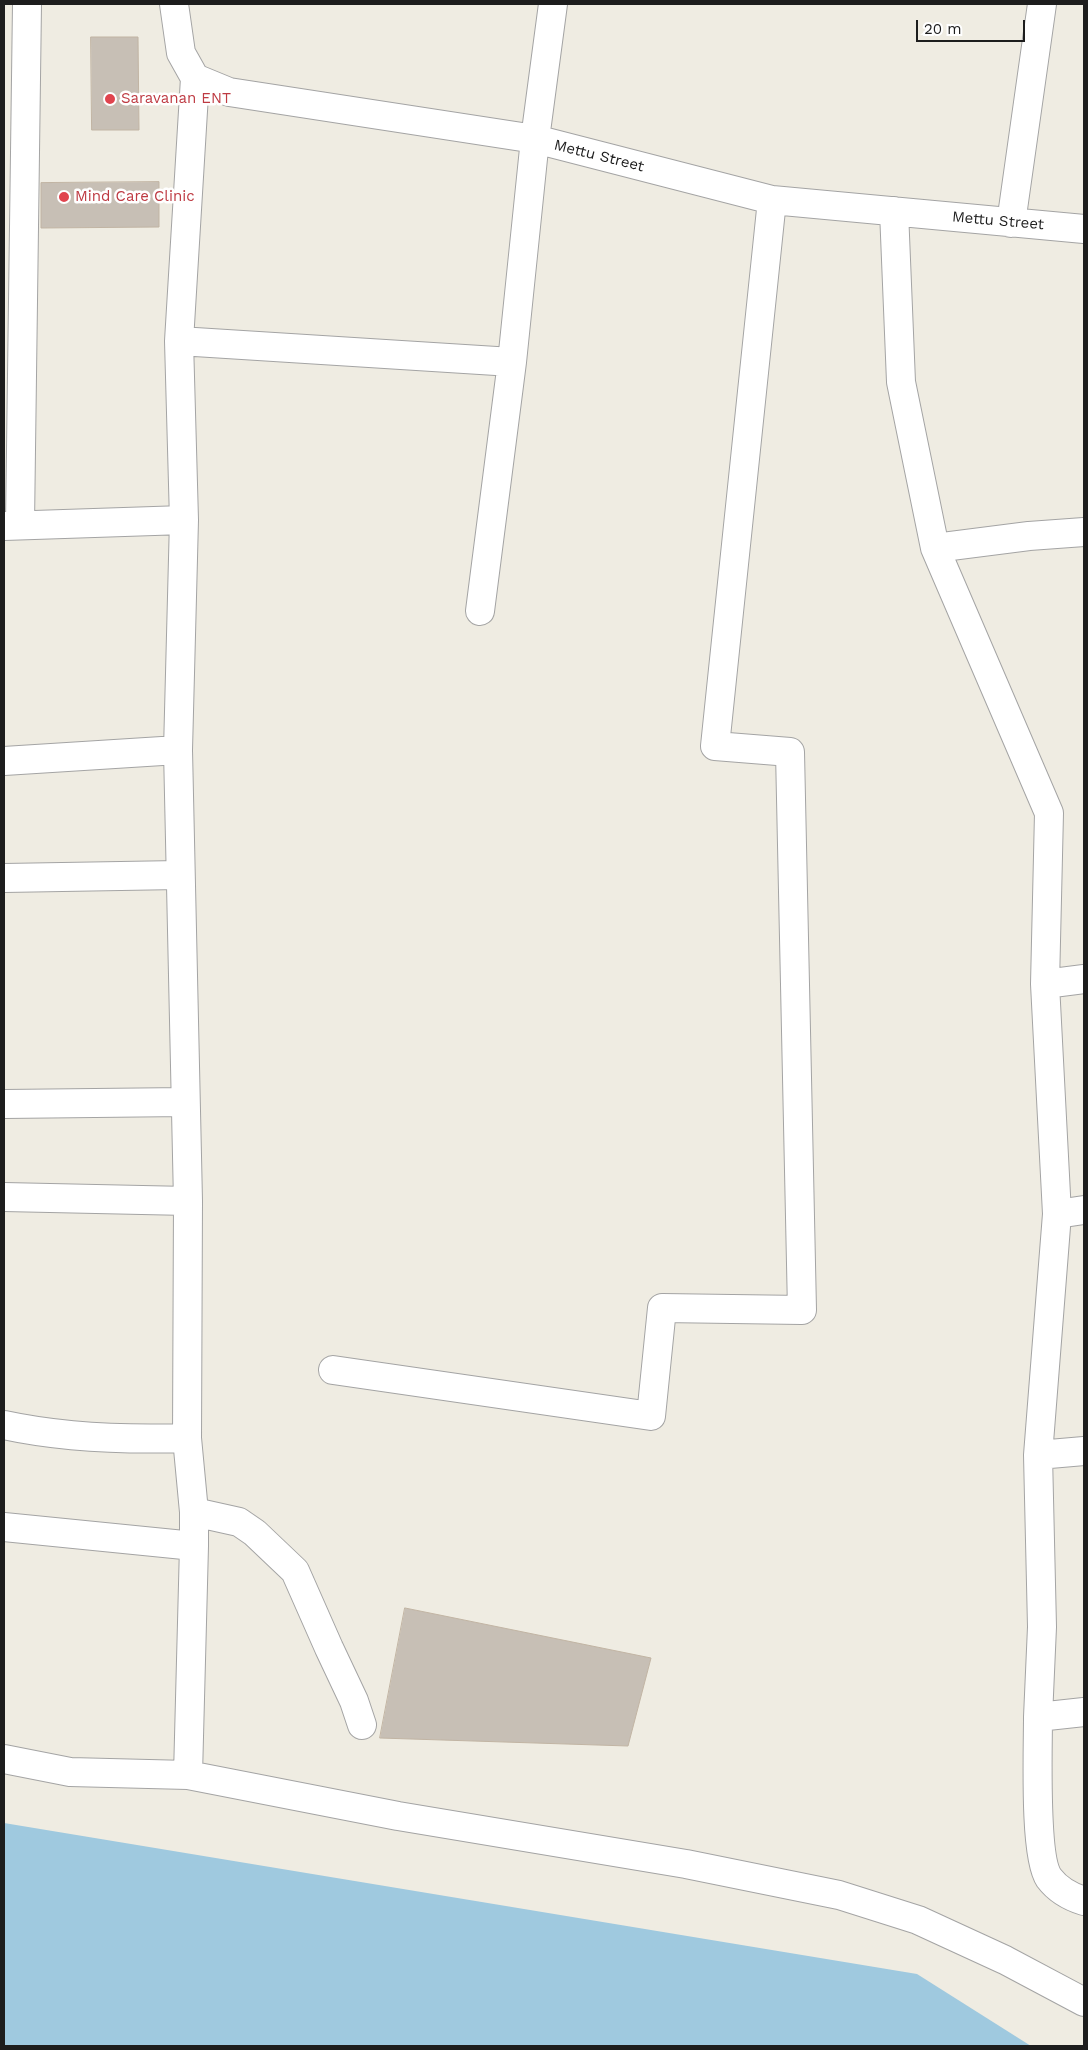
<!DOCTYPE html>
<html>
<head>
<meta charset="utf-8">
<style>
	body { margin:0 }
	#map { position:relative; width:1088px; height:2050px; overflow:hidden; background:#efece2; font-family:"Work Sans",sans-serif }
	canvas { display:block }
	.frame { position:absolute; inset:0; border:5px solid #1d1d1d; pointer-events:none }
	.scale { position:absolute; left:916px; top:20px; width:109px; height:22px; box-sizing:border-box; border:2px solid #1d1d1d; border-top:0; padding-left:6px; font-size:15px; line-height:18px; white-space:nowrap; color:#1d1d1d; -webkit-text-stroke:4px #fff; paint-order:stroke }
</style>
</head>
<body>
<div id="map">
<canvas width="1088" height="2050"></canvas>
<div class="frame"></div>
<div class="scale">20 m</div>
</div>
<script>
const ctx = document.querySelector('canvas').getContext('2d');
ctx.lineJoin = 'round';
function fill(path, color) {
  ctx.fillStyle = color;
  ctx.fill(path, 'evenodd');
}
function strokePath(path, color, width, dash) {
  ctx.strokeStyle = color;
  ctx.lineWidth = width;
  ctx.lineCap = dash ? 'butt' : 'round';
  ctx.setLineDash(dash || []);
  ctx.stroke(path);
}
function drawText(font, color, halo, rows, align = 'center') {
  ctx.font = font + ' "Work Sans",sans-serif';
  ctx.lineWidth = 5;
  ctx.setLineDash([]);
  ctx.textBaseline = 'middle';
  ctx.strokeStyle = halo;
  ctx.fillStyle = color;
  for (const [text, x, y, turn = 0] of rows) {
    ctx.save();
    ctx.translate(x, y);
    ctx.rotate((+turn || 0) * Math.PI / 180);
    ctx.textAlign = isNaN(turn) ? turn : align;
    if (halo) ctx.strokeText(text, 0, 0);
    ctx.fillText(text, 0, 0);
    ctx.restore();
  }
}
const water = new Path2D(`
	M4,1823L917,1974L1031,2046H4Z`);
const building = new Path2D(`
	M91,37H138L139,130H92Z
	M159,182V227L41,228V183Z
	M405,1608L651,1658L628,1746L380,1738Z`);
const minor = new Path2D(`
	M174,4L181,53L195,78L229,92L535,139L772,200L1084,229
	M894,211L901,382L935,548L1049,813L1045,984L1057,1214L1038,1455L1084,1451
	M1011,223L1042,4
	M179,341L512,362
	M20,524L27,4
	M4,526L184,520
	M935,548L1029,536L1084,532
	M480,611L512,362L535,139L553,4
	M4,761L178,750
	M4,878L179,875
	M1045,984L1084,979
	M4,1104L185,1102
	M4,1197L188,1201
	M1057,1214L1084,1210
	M333,1370L651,1416L662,1308L802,1310L790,752L715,746L772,200
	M4,1425C64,1438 126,1440 187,1438
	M1038,1455L1042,1627L1038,1717L1084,1712
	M194,1512L239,1522L255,1533L295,1571L329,1648L354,1701L362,1725
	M4,1527L194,1546
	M1038,1717C1038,1749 1034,1857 1049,1878C1058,1890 1071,1897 1084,1901
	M4,1759L70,1772L188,1775L398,1816L686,1864L839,1895L918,1920L1005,1960L1084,2002
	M188,1775L194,1546V1512L187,1438L188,1201L178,750L184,520L179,341L195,78`);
const markers = [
	[110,99,6,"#e0444e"],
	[64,197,6,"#e0444e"]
];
const healthNames = [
	["Saravanan ENT",121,99],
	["Mind Care Clinic",75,197]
];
const streetNames = [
	["Mettu Street",599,156,14],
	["Mettu Street",998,221,5]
];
fill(water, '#9fc9df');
fill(building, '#c7bfb5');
strokePath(building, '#c1b4a3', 1);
strokePath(minor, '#a4a4a4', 30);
strokePath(minor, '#fff', 28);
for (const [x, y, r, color] of markers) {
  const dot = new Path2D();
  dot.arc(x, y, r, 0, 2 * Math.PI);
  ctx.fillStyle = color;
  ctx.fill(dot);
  strokePath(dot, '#fff', 2);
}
drawText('15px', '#be3a42', '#fff', healthNames, 'left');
drawText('15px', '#1d1d1d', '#fff', streetNames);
</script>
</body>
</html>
